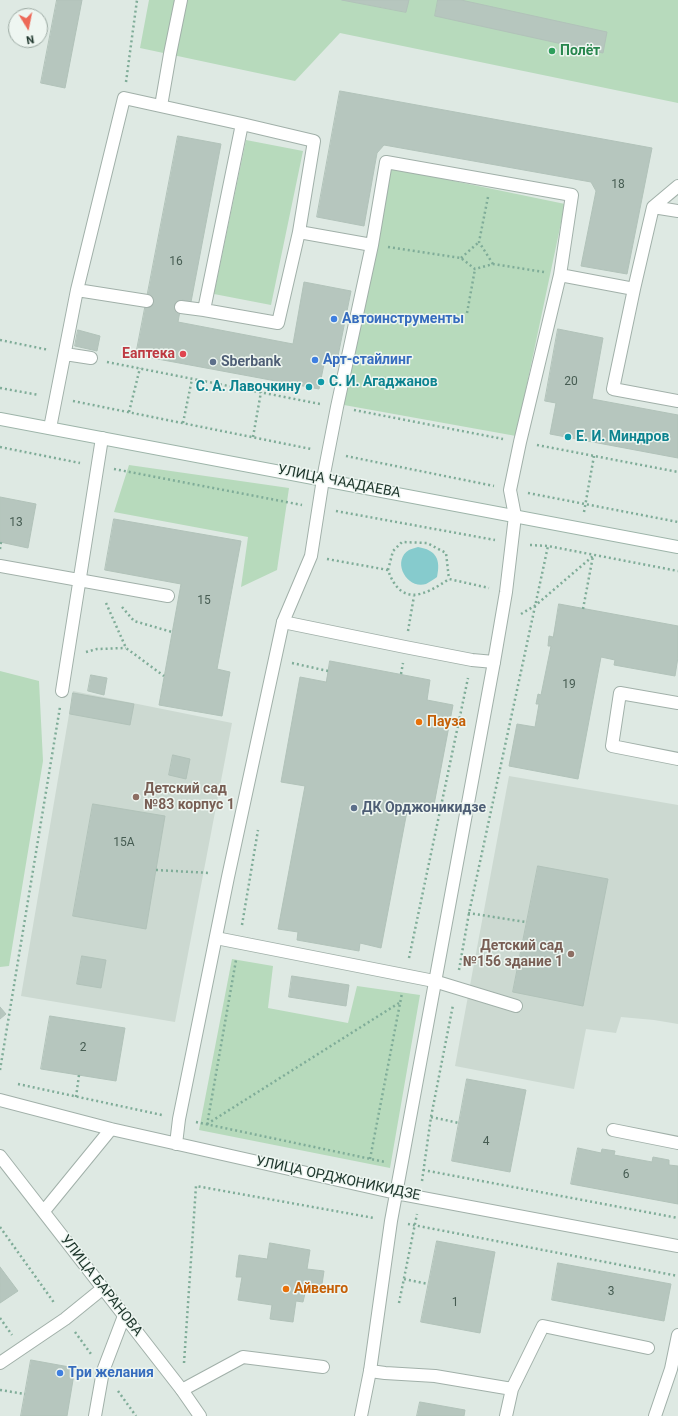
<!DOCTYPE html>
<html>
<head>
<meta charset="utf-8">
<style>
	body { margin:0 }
	#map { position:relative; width:678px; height:1416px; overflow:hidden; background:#dee9e3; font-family:Roboto,sans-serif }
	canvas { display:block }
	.north { position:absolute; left:8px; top:8px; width:40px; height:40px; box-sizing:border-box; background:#eef6f1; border:1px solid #9caaa3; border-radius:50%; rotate:170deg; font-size:11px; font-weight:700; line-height:16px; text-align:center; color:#20382e }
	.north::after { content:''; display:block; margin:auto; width:14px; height:18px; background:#ed6958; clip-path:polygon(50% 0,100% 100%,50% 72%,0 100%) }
</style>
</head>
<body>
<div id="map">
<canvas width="678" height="1416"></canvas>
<div class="north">N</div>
</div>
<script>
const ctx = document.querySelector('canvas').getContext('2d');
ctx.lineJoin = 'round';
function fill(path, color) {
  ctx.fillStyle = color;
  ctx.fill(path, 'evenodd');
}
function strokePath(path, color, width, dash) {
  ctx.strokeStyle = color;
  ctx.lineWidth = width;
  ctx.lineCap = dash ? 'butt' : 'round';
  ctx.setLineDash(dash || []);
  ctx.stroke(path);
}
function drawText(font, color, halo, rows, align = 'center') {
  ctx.font = font + ' Roboto,sans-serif';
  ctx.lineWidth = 3;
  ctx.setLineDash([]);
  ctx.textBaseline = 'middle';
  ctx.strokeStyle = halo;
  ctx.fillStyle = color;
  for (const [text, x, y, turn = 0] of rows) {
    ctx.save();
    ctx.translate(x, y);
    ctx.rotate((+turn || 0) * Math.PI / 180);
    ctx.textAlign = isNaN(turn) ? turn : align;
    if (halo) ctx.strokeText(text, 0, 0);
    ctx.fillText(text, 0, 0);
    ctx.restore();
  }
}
const built = new Path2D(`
	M73,691L232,723L175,1022L21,996Z
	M509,776L678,805V1024L654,1020L621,1017L616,1033L586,1029L574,1089L455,1066Z`);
const green = new Path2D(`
	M149,0H678V103L340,33L295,81L140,48Z
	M246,140L303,151L271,305L214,294Z
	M391,168L565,204L516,436L344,405Z
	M129,465L289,488L277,570L241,587L248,537L114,512Z
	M0,671L39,681L43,761L9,966L0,967Z
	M232,959L273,966L268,1008L348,1023L357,986L420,995L390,1168L199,1130Z`);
const water = new Path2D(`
	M418,547C436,550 441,559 437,577C434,579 430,582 426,584C407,590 391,561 409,550C411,549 415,548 418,547Z`);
const building = new Path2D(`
	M57,0H82L65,88L41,83Z
	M342,0H409L406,12Z
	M438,0H461L607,32L603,53L435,16Z
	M340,91L652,148L627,274L581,266L596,191L591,182L384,145L377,153L364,226L317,217Z
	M178,136L221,144L191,302L182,300L178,322L293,344L304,282L351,291L337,361L325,359L319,389L136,355Z
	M558,329L603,338L592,399L678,415V458L550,434L556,403L545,401Z
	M78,330L100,336L97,351L75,346Z
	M0,497L36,504L28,548L0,542Z
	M114,519L241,541L217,669L230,672L222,716L159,705L181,584L105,570Z
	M559,604L678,626V657L675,676L614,665L615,660L601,657L578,779L509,766L517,724L535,727L539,704H536L538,694L541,695L551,646H548L549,636L553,637Z
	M330,661L430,680L427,700L453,705L433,810L408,806L381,948L360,943L359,951L297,940L298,932L278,929L305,786L281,782L300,677L326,682Z
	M91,675L107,678L104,695L88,691Z
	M73,693L134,704L130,725L70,714Z
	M173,755L190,759L186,779L169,775Z
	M93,804L165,816L146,929L73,916Z
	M538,866L608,879L583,1006L513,992Z
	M82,956L106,960L101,988L77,984Z
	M292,976L349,985L346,1006L289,997Z
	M0,1007L6,1014L0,1019Z
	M50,1016L125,1028L116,1081L41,1069Z
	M467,1079L526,1090L510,1172L452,1161Z
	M578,1148L601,1153L602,1149L615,1151L614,1155L652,1162L653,1157L669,1160V1165L678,1166V1204L571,1184Z
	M437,1241L495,1252L480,1333L421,1322Z
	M270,1243L310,1250L307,1269L324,1271L321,1291L306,1289L303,1302L296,1301L293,1322L270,1319L272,1305L238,1300L242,1277H236L239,1255L267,1259Z
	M558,1263L671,1284L664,1321L552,1300Z
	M0,1267L18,1291L0,1303Z
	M31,1360L75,1368L67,1416H21Z
	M420,1402L465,1410L464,1416H417Z`);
const path = new Path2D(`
	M126,82L137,0
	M488,197L479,242L493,264
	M388,247L461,258L475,269L493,264L544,272
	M461,258L479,242
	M467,313L475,269
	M0,340L49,350
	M107,362L320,404
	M0,388L39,395
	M73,401L311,449
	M354,410L503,439
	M129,412L140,368
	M183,423L192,379
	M253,437L261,392
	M537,445L678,472
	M0,447L80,463
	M346,456L494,486
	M114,469L302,505
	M528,493L678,522
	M336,511L495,540
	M584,512L594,456
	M530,545L548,546L678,571
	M0,549L1,542
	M327,559L388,570C401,607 424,596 449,579L489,588
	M388,570L393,551L402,542L427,543L446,553L449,579
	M106,603L126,648L164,676
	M122,607L134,621L172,632
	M583,609L593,556
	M521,614L536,605L593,556
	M408,631L414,596
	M86,652L97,649L126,648
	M292,663L328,671
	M401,674L403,663
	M156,870L210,873
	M468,913L526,922
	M242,925L258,830
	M409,958L468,678
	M459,970L469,913L548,546
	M0,1070L60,707
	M18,1084L162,1115
	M76,1097L79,1075
	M431,1117L459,1123
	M196,1122L385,1162
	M207,1124L399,1003
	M207,1125L236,960
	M370,1159L402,993
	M423,1170L678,1218
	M422,1181L431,1117L453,1005
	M408,1224L678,1276
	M0,1227L55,1304
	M404,1279L428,1284
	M399,1303L417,1214
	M0,1318L12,1335
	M75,1332L91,1354
	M184,1363L196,1186L374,1218
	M0,1390L25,1394
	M118,1391L136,1416`);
const lane = new Path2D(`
	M161,106L170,54L181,0
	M242,124L314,141L299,232
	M653,207L678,211
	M560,275L634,289L613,389L678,401
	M634,289L653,207L678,186
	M77,290L147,301
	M181,307L204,310
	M65,354L91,358
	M50,428L77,290L124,98L242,124L204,310L278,323L299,232L372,245
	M323,479L337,407L372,245L386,162L572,195L560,275L520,442L510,490L515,516
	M0,566L168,596
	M283,622L405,647L472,660L494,662
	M62,691L102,438
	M678,703L620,693L612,746L678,759
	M216,938L434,981L516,1006
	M613,1130L678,1143
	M0,1363L65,1319L102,1289
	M370,1371L385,1373L435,1376L512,1389L506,1416
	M512,1389L543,1326L648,1348
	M182,1390L243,1357L323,1367
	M95,1416L103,1371L124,1316
	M655,1416L671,1369L678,1335`);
const street = new Path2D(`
	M0,1100L111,1129L396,1193L678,1246
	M176,1144L179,1119L228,877L283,622L311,556L323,479
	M0,1156L182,1390L200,1416
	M44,1211L111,1129
	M361,1416L370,1371L391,1221L494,662L506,592L515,516`);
const secondary = new Path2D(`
	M0,419L678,547`);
const markers = [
	[552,51,4,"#2e9e5b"],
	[334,319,4,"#3f7fe0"],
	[183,354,4,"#e0444e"],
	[315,360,4,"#3f7fe0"],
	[213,362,4,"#5c6f8a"],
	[321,382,4,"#0f9aa8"],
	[309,387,4,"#0f9aa8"],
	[568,437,4,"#0f9aa8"],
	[419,722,4,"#e8710a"],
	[136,797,4,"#8d6e63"],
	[354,808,4,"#5c6f8a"],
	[571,954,4,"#8d6e63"],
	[286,1289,4,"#e8710a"],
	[60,1373,4,"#3f7fe0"]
];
const numberNames = [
	["18",618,185],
	["16",176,262],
	["20",571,382],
	["13",16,523],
	["15",204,601],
	["19",569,685],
	["15А",124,843],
	["2",83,1048],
	["4",486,1142],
	["6",626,1175],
	["3",611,1292],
	["1",455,1303]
];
const leisureNames = [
	["Полёт",560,51]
];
const shopNames = [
	["Автоинструменты",342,319],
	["Арт-стайлинг",323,360],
	["Три желания",68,1373]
];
const healthNames = [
	["Еаптека",175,354]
];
const serviceNames = [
	["Sberbank",221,362],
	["ДК Орджоникидзе",362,808]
];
const cultureNames = [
	["С. И. Агаджанов",329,382],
	["С. А. Лавочкину",301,387,"right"],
	["Е. И. Миндров",576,437]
];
const streetNames = [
	["УЛИЦА ЧААДАЕВА",339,482,11],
	["УЛИЦА ОРДЖОНИКИДЗЕ",338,1179,12],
	["УЛИЦА БАРАНОВА",101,1286,52]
];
const foodNames = [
	["Пауза",427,722],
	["Айвенго",294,1289]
];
const educationNames = [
	["Детский сад",144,789],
	["№83 корпус 1",144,805],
	["Детский сад",563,946,"right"],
	["№156 здание 1",563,962,"right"]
];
fill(built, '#ccd9d1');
fill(green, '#b7dabc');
fill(water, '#86cbcd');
fill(building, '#b6c6be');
strokePath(building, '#b1c2b9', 1);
strokePath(lane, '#a1b0a9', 14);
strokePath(street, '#a1b0a9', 14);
strokePath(secondary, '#9db4a9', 14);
strokePath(path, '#7fac98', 2.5, [2, 3]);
strokePath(lane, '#fff', 12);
strokePath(street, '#fff', 12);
strokePath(secondary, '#fff', 12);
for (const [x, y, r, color] of markers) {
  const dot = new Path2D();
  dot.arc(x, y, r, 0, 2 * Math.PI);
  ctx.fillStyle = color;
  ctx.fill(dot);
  strokePath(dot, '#eef6f1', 1.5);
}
drawText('12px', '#465c52', null, numberNames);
drawText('bold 14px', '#27864d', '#eef6f1', leisureNames, 'left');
drawText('bold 14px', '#366cbe', '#eef6f1', shopNames, 'left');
drawText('bold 14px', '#be3a42', '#eef6f1', healthNames, 'right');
drawText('bold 14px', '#4e5e75', '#eef6f1', serviceNames, 'left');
drawText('bold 14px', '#0d838f', '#eef6f1', cultureNames, 'left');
drawText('14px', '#20382e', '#eef6f1', streetNames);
drawText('bold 14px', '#c56008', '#eef6f1', foodNames, 'left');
drawText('bold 14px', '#785e54', '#eef6f1', educationNames, 'left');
</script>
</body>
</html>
